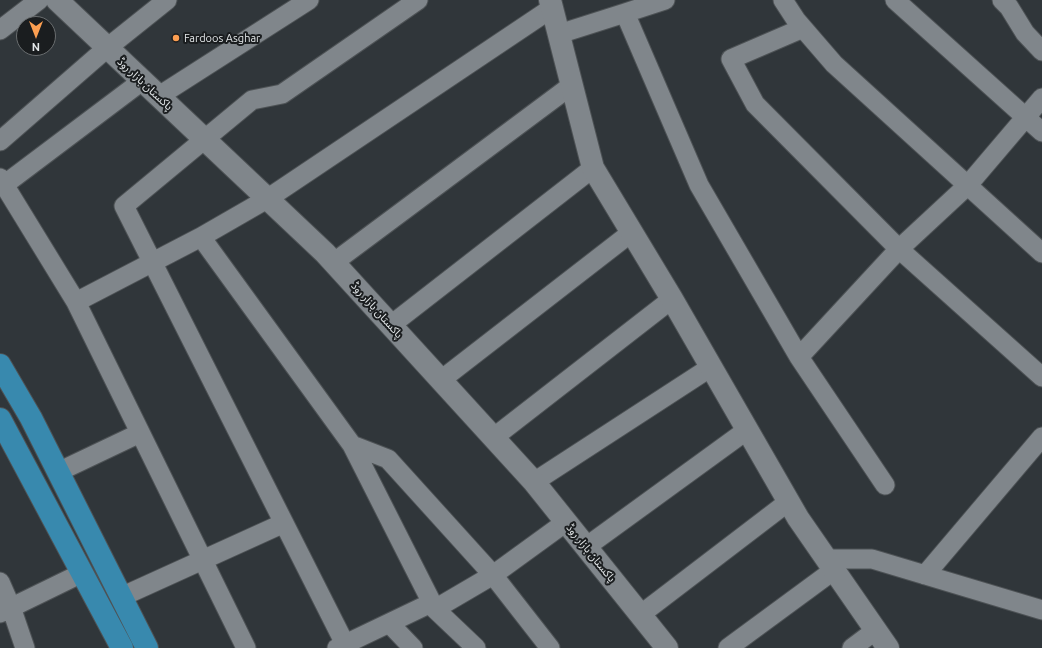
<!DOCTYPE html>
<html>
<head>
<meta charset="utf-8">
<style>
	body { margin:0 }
	#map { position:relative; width:1042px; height:648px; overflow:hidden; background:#30363a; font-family:Ubuntu,sans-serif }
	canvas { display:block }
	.north { position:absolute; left:16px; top:16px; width:40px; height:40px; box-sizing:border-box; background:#1a1d1f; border:1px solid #6a6e70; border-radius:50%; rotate:180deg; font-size:11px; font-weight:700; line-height:16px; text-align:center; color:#e3e7e9 }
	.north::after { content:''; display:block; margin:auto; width:14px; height:18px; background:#fb9e51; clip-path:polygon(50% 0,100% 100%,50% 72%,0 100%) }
</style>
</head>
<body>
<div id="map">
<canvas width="1042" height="648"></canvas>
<div class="north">N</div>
</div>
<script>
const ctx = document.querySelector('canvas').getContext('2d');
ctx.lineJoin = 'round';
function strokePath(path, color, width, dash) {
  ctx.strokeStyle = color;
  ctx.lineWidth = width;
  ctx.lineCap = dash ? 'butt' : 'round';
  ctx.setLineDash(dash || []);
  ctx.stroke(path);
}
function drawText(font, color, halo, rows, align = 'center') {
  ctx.font = font + ' Ubuntu,"Noto Sans Arabic",sans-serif';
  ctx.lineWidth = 4;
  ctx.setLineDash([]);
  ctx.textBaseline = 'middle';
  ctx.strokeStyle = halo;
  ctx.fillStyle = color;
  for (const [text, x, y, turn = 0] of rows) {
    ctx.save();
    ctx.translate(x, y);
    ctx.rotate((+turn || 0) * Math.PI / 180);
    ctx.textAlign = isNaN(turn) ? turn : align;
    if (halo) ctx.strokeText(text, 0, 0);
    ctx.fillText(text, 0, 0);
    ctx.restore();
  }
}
const minor = new Path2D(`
	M783,0L796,20L834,64L1042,253
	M895,0L1042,132
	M1002,0L1009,7L1025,33L1042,51
	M625,13L665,0
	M803,28L731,59L755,104L899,249L1042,377
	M0,30L39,0
	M559,34L625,13L699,185L799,357L885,485
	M159,96L309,0
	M0,141L107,48L167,0
	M0,178L76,302L246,648
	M4,185L142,81
	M333,263L572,85
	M76,302L201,237
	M391,325L593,168
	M799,357L899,249L968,185L1042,98
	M441,380L632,232
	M493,438L672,299
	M352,445L388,459L493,575L550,648
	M58,472L140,433
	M534,482L711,367
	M586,547L747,430
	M826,559H872L1042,610
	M925,575L1042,437
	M0,582L11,607L25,648
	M121,597L284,523
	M435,609L493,575L566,522
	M0,613L82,573
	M640,615L788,502
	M390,624L413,648
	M337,648L431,603
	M347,648L124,206L252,100L282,94L418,0
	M476,648L435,609L352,445L201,237L267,199L552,8
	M728,648L834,570
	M852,648L876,630`);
const tertiary = new Path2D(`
	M57,0L325,253L534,482L667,648
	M550,0L593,168L672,299L798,518L888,648`);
const primary = new Path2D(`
	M0,365L31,418L147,648
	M0,419L122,648`);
const markers = [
	[176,38,4,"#fb9e51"]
];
const poiNames = [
	["Fardoos Asghar",184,38]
];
const streetNames = [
	["پاکستان بازار روڈ",145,84,43],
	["پاکستان بازار روڈ",377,310,48],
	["پاکستان بازار روڈ",591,553,51]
];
strokePath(minor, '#4d5255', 21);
strokePath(tertiary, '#4d5255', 24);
strokePath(primary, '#4d5255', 24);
strokePath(minor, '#80868b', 19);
strokePath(tertiary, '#80868b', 22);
strokePath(primary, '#3889ae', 22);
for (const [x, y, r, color] of markers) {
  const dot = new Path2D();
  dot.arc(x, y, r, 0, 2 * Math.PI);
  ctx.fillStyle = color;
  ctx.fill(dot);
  strokePath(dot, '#1a1d1f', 1.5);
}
drawText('11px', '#e3e7e9', '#1a1d1f', poiNames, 'left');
drawText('11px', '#e3e7e9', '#1a1d1f', streetNames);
</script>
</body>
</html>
